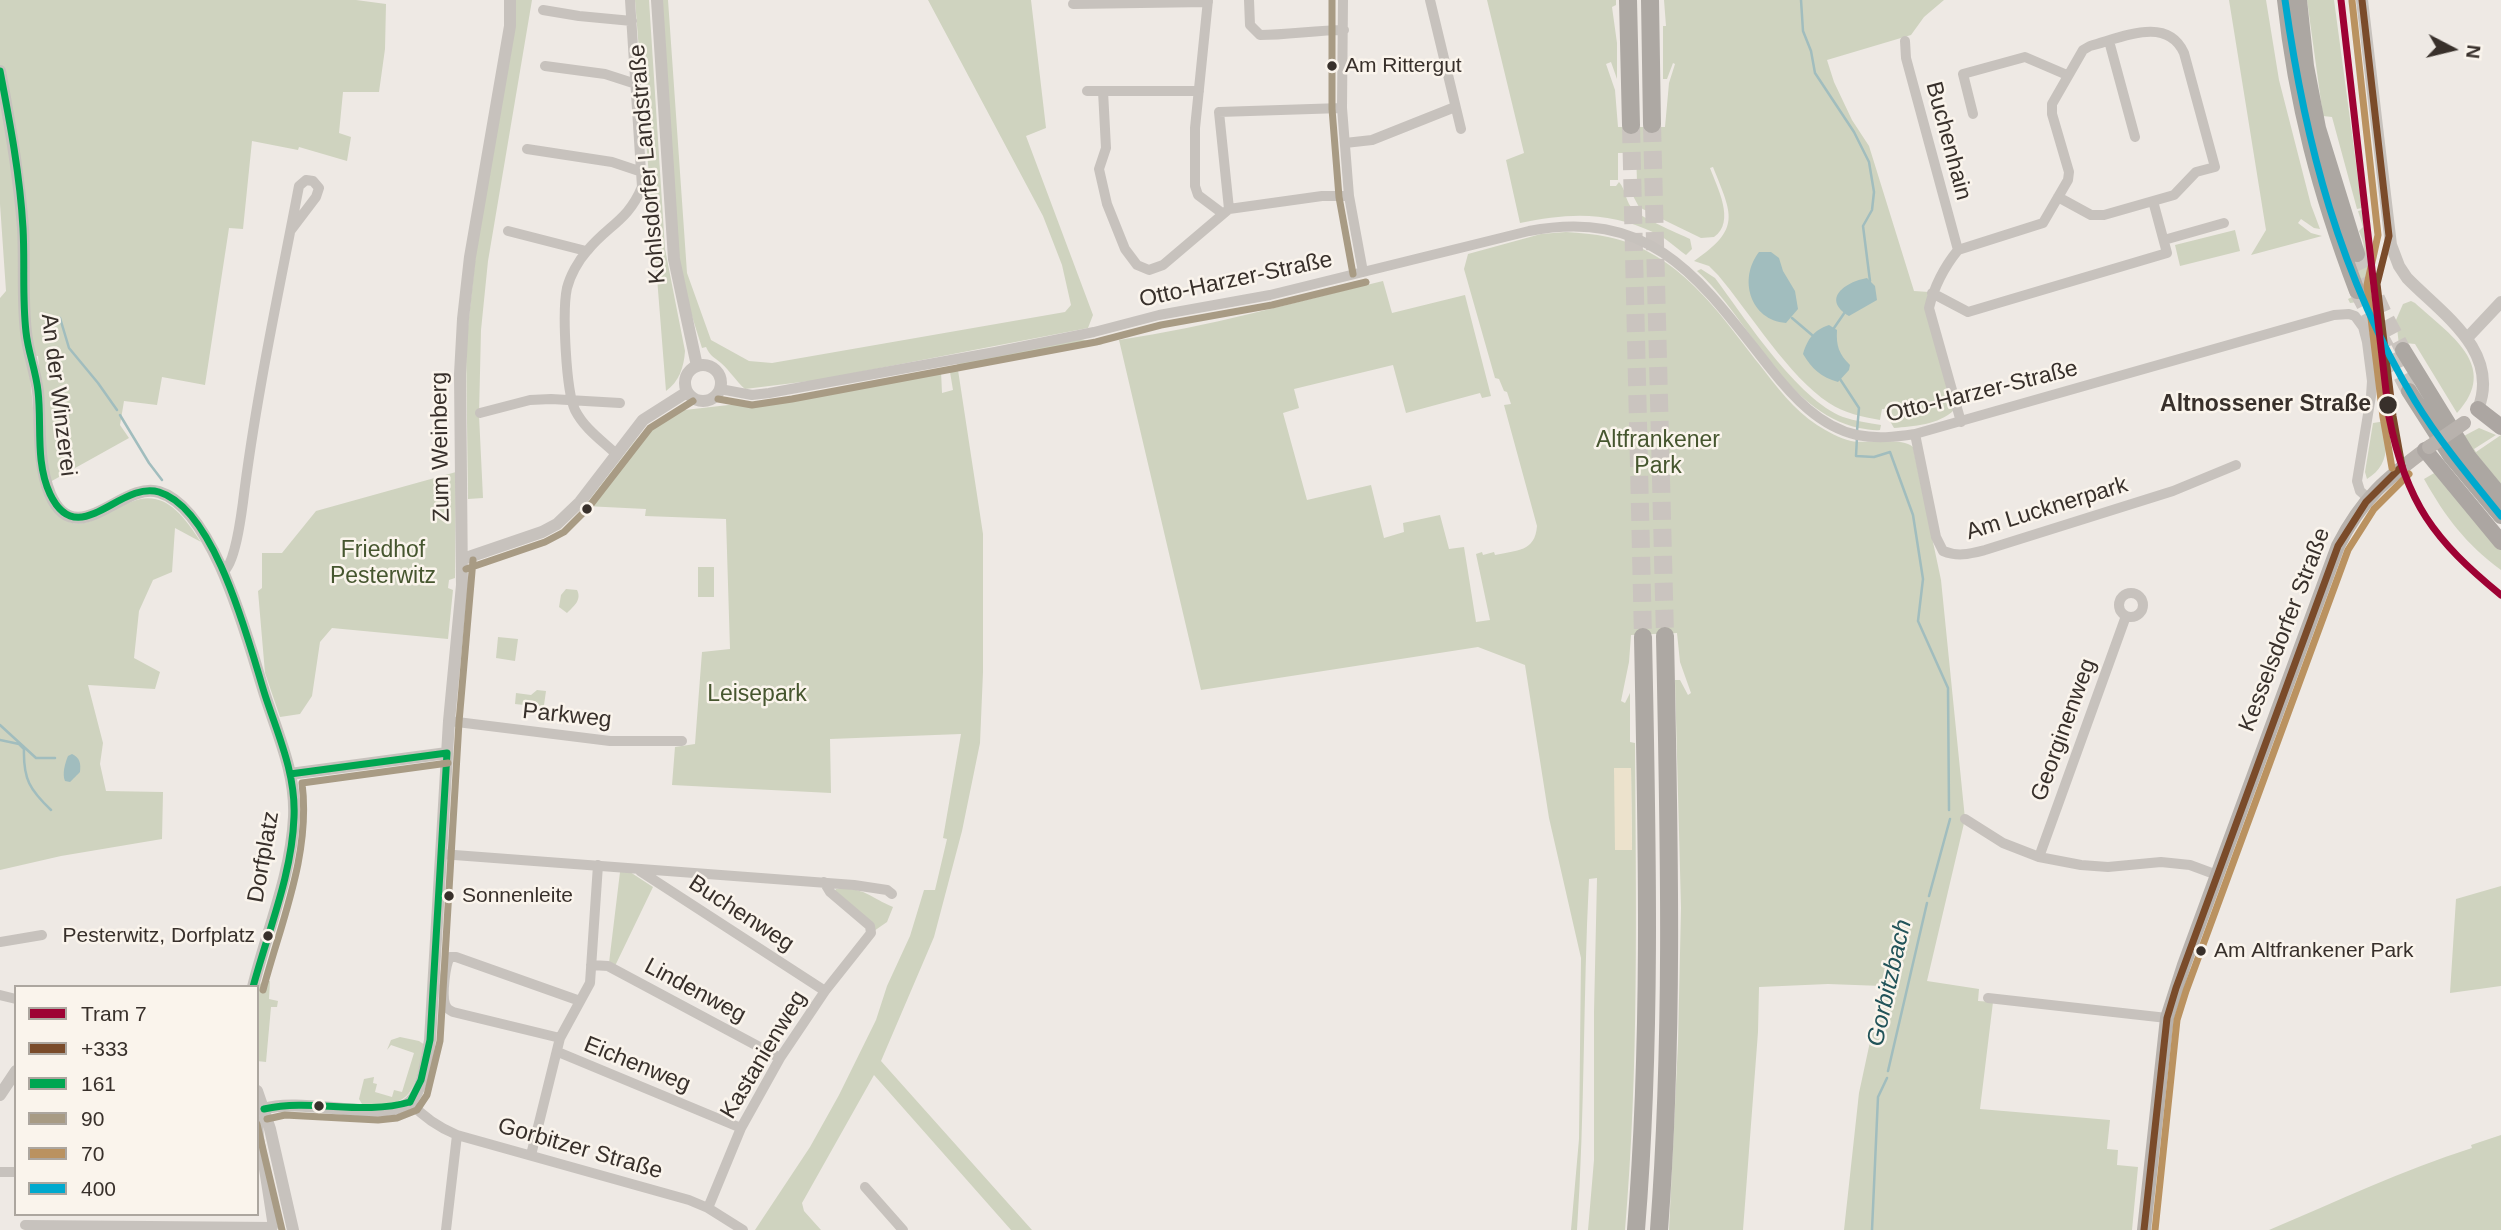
<!DOCTYPE html>
<html>
<head>
<meta charset="utf-8">
<style>
	body { margin:0 }
	#map { position:relative; width:2501px; height:1230px; overflow:hidden; background:#eee9e4; font-family:Helvetica,sans-serif }
	canvas { display:block }
	.legend { position:absolute; left:14px; top:985px; width:245px; height:231px; box-sizing:border-box; background:#faf4ec; border:2px solid #aca69f; margin:0; padding:9px 12px; list-style:none; font-size:21px; color:#38302b }
	.legend li { display:flex; align-items:center; gap:14px; height:35px }
	.legend b { width:35px; border:2px solid #aca69f }
	.north { position:absolute; left:2417px; top:14px; width:70px; height:70px; -webkit-text-stroke:5px #faf4ec; paint-order:stroke; rotate:97deg; font-size:19px; font-weight:700; line-height:28px; text-align:center; color:#38302b }
	.north::after { content:''; display:block; margin:auto; width:24px; height:32px; background:#38302b; clip-path:polygon(50% 0,100% 100%,50% 72%,0 100%) }
</style>
</head>
<body>
<div id="map">
<canvas width="2501" height="1230"></canvas>
<ul class="legend">
<li><b style="height:9px;background:#9e0234"></b>Tram 7</li>
<li><b style="height:9px;background:#7a4b2a"></b>+333</li>
<li><b style="height:9px;background:#00a651"></b>161</li>
<li><b style="height:9px;background:#a89b84"></b>90</li>
<li><b style="height:9px;background:#ba9260"></b>70</li>
<li><b style="height:9px;background:#00a9ce"></b>400</li>
</ul>
<div class="north">N</div>
</div>
<script>
const ctx = document.querySelector('canvas').getContext('2d');
ctx.lineJoin = 'round';
function fill(path, color) {
  ctx.fillStyle = color;
  ctx.fill(path, 'evenodd');
}
function strokePath(path, color, width, dash) {
  ctx.strokeStyle = color;
  ctx.lineWidth = width;
  ctx.lineCap = dash ? 'butt' : 'round';
  ctx.setLineDash(dash || []);
  ctx.stroke(path);
}
function drawText(font, color, halo, rows, align = 'center') {
  ctx.font = font + ' Helvetica,sans-serif';
  ctx.lineWidth = 5;
  ctx.setLineDash([]);
  ctx.textBaseline = 'middle';
  ctx.strokeStyle = halo;
  ctx.fillStyle = color;
  for (const [text, x, y, turn = 0] of rows) {
    ctx.save();
    ctx.translate(x, y);
    ctx.rotate((+turn || 0) * Math.PI / 180);
    ctx.textAlign = isNaN(turn) ? turn : align;
    if (halo) ctx.strokeText(text, 0, 0);
    ctx.fillText(text, 0, 0);
    ctx.restore();
  }
}
const green = new Path2D(`
	M0,0H356L386,4L385,49L379,92H343L339,133L351,137L347,161L299,147L298,150L252,141L243,229L229,228L205,385L162,377L157,405L124,401L120,425L129,438L50,482L46,460L38,356L26,355C36,399 32,460 49,498C75,559 119,490 155,499C176,503 190,526 201,542L175,528L172,572L153,580L139,611L134,658L160,672L155,689L88,685L103,743L100,764L106,791L163,792L162,839L61,856L0,870V298L6,291L0,204Z
	M516,0H532L488,261L481,330L479,415L483,498L468,499L466,345L476,252Z
	M635,0H649L665,249L685,351C684,367 679,382 666,391Z
	M662,0H668L687,273L711,340L749,361L772,363L1065,312L1071,305L1062,265L1043,216L928,0H1031L1046,128L1026,136L1093,315L1088,328L818,380L745,389C736,381 730,371 721,363C714,357 710,356 706,347L702,348L685,294L679,256Z
	M1487,0H1616V5L1612,7L1617,43V79L1611,62L1606,64L1615,90L1618,127H1665L1669,83L1675,64L1673,63L1667,79H1663V26H1666L1664,0H1944L1924,17L1911,35L1827,60L1834,82L1852,120L1869,146L1914,291L1929,292L1954,410C1939,425 1913,426 1894,428L1890,421L1889,409H1882L1880,420C1863,417 1844,413 1829,403C1789,377 1750,313 1718,275L1709,266L1694,261C1742,228 1732,215 1713,167L1710,168C1717,187 1736,222 1714,237L1701,238L1666,221L1639,207L1632,194L1637,181L1636,153H1618V180H1610V186H1616L1619,182C1626,190 1625,199 1631,207C1638,217 1678,233 1690,239L1692,249L1686,255C1676,248 1666,238 1655,233C1608,211 1569,213 1520,223L1506,160L1524,153Z
	M2229,0H2266L2279,80L2311,205L2320,229L2314,228L2301,219L2298,223L2311,233L2322,236L2251,255L2266,230Z
	M2307,0H2334L2362,208L2357,209L2332,117L2323,116Z
	M2362,210L2372,300L2350,303L2348,299L2358,294L2353,261C2366,249 2366,248 2359,231L2363,227L2358,211Z
	M2235,230L2240,251L2180,266L2175,245Z
	M1566,232C1580,233 1594,234 1608,237C1678,252 1718,311 1759,364C1776,386 1794,410 1817,425C1828,432 1839,438 1851,441C1868,444 1901,437 1913,447L1941,580L1965,819L1927,981L1979,989L1978,1001L1993,1002L1980,1109L2110,1120L2107,1149L2118,1150L2117,1165L2138,1167L2132,1230H1844L1859,1093L1882,986L1828,984L1759,987L1758,1032L1743,1230H1669L1678,1043L1681,908L1675,680H1680L1688,695L1691,693L1680,662L1677,633L1631,635L1629,662L1621,701L1625,703L1630,693V742L1635,743C1636,905 1639,1068 1625,1230H1588L1594,1160V1012L1597,878L1589,879C1583,996 1585,1113 1577,1230H1571L1579,1139L1581,958L1549,818L1525,665L1478,647L1201,690L1119,340C1208,327 1295,302 1383,281L1392,313L1465,295L1491,396L1482,398L1480,393L1406,413L1393,365L1294,389L1299,408L1283,413L1307,500L1371,485L1384,538L1404,532L1403,523L1440,515L1449,549L1464,547L1476,622L1490,620L1476,554L1482,552L1483,555L1494,552L1495,555C1517,550 1535,552 1537,526L1504,405L1511,404L1507,392L1504,391L1499,379L1495,378L1464,269L1468,254L1541,234ZM1631,768L1632,849L1614,769Z
	M1701,269L1715,278C1744,317 1798,400 1843,417C1855,421 1869,423 1881,425L1880,430C1874,431 1867,429 1859,428C1785,412 1749,318 1697,271Z
	M2411,301L2415,303C2449,334 2501,366 2457,413L2415,344L2405,343L2400,353L2396,320L2403,304Z
	M1081,339L1103,345H1091L958,370L983,534V672L980,743L962,831L934,937L881,1061L1032,1230H1011L874,1075L802,1203L804,1211L821,1230H755L810,1147L839,1095L876,1020L887,986L910,936L924,890H935L947,839L943,838L961,734L830,739L831,793L672,785L675,747L695,744L702,652L730,649L726,519L645,516L646,509L585,506L635,441L650,426L676,411L816,395L941,371L942,393L953,390L950,372L958,370L957,363Z
	M2386,421L2389,445H2386C2386,460 2380,471 2367,479L2365,472L2373,423Z
	M2479,428L2496,435L2474,449L2476,452L2501,435V484L2462,437Z
	M456,472L455,578L449,580L448,588L453,590L448,639L332,628L320,642L312,696L300,714L280,717L265,673L258,591L262,588V553H282L316,511Z
	M2436,472L2501,548V570C2465,543 2446,518 2424,479Z
	M698,567H714V597H698Z
	M566,589L577,590C582,600 574,606 567,613L559,607L561,595Z
	M498,637L518,639L515,661L496,658Z
	M537,690L546,691L544,705L542,707L515,704L516,693L531,695Z
	M620,872H630L653,887L615,966L609,963Z
	M2501,886V986L2450,993L2456,899Z
	M836,889C865,887 869,897 893,907L887,922L874,931L835,891Z
	M270,981L269,999L278,1001L277,1007H271L266,1062L257,1061V987L262,982Z
	M400,1037L419,1041L425,1045C413,1089 416,1109 362,1104L359,1099L364,1079L374,1077L373,1083L377,1084L375,1092L392,1097L394,1090L402,1092L414,1053L391,1045L387,1050L391,1040Z
	M2501,1135V1230H2269C2336,1202 2402,1170 2472,1148L2471,1145Z`);
const sand = new Path2D(`
	M1614,768H1631L1632,850H1615Z`);
const water = new Path2D(`
	M1759,252H1771L1779,258L1783,271L1795,291L1798,309L1786,323C1750,320 1738,279 1759,252Z
	M1867,278L1875,286L1877,300L1849,316C1821,299 1845,282 1867,278Z
	M1829,325L1837,330C1836,346 1839,354 1850,365L1849,370L1838,382C1821,377 1812,369 1803,354C1808,338 1814,330 1829,325Z
	M72,754C80,758 81,763 80,772L70,782L65,781C62,774 65,763 68,756Z`);
const stream = new Path2D(`
	M1801,0L1803,31L1811,51L1815,73L1854,132L1869,162L1874,192L1872,210L1863,226L1870,281
	M60,318L69,348L98,383L117,410
	M1792,318L1812,335
	M1834,328L1845,312
	M1840,379L1859,408L1857,431
	M120,415L149,463L162,480
	M1857,437L1856,456L1874,457L1890,452L1913,515L1923,579L1918,621L1948,688L1949,810
	M0,725L36,758H55
	M0,740L19,744L24,749C23,779 30,790 51,810
	M1929,896L1950,819
	M1888,1071L1927,903
	M1872,1230L1878,1097L1887,1078`);
const trunkTunnel = new Path2D(`
	M2357,254L2386,318L2403,350
	M2357,291L2409,391`);
const motorwayTunnel = new Path2D(`
	M1652,124L1665,636
	M1631,125L1643,637`);
const minor = new Path2D(`
	M1208,0L1195,128V186L1198,195L1222,213
	M1249,0L1250,25L1260,35C1288,35 1316,30 1344,30
	M1343,0L1342,108L1349,196L1363,272
	M1430,0L1461,129
	M1073,4L1208,2
	M543,10L579,16L632,21
	M1905,41L1906,58L1958,250
	M2109,41L2135,137
	M545,66L605,74L636,84
	M1087,91H1199
	M1103,91L1106,148L1099,169L1107,204L1125,249L1137,265L1149,270L1163,265L1229,209L1322,196H1349
	M1973,114L1963,74L2025,57L2067,75
	M1345,143L1372,140L1455,107
	M527,149L612,162L642,172
	M1229,209L1219,112L1342,108
	M508,231L586,251
	M2164,240L2224,223
	M1932,293L1968,312L2167,253L2153,201
	M720,389L752,395L769,393L995,352L1094,332L1159,315L1270,295L1529,231C1654,207 1702,282 1770,368C1792,396 1820,427 1857,435C1877,439 1895,437 1915,434L2334,315L2349,314L2355,316L2363,327L2367,342L2372,381L2371,396L2357,481L2360,491L2368,498
	M480,413L530,400L551,399L620,403
	M1961,422L1929,308C1934,287 1945,266 1958,250L2043,223L2068,180L2069,172L2052,114V104L2083,50L2090,46C2121,38 2167,15 2184,53L2215,167L2196,172L2174,195L2104,215H2091L2058,197
	M1915,434L1936,537L1943,551C1958,557 1969,554 1985,550L2173,491L2236,465
	M615,453C601,440 584,428 575,410C566,391 562,311 567,288C570,276 578,261 587,251C608,225 628,221 642,187L630,0
	M223,572C235,564 241,517 243,502C256,396 279,291 299,186L306,180L313,181L319,188L316,197L291,230
	M2119 605a12 12 0 1 1 24 0a12 12 0 1 1-24 0Z
	M449,721L610,741H682
	M1965,819L2003,843L2039,857L2081,865L2108,867L2161,862L2190,865L2217,875
	M441,854L854,885L887,890L892,894
	M2039,857L2126,616
	M640,871L825,991
	M0,942L42,935
	M591,965L608,966L780,1058
	M0,995L16,999
	M1988,998L2167,1018
	M560,1038L453,1012C448,1009 447,1009 445,1004C442,995 445,965 450,957H456L580,1001
	M558,1052L741,1128
	M410,1102C424,1118 438,1127 457,1135L689,1200L708,1208L743,1230
	M531,1155L560,1038L590,983L598,865
	M0,1172H16
	M865,1187L903,1230
	M708,1208L741,1128L780,1058L825,991L871,933L870,926L830,892L824,882
	M25,1225L273,1227L259,1137L258,1123L267,1117
	M446,1230L457,1135`);
const tertiary = new Path2D(`
	M657,0L674,259L697,366
	M2362,0L2391,245L2399,266L2407,278C2441,313 2501,351 2478,409
	M0,71C10,123 19,175 23,228C25,263 22,298 26,332C28,352 35,371 38,391C41,424 37,463 50,494C76,554 123,480 159,492C215,509 249,645 265,695C278,735 296,774 294,817C291,876 267,930 253,987
	M2470,335L2501,302
	M685 383a18 18 0 1 1 36 0a18 18 0 1 1-36 0Z
	M463,559L542,532L557,524L580,502L643,420L687,392
	M290,774L447,753
	M257,1091L270,1129L293,1230
	M0,1095L16,1071
	M264,1109C301,1096 385,1124 410,1102C423,1091 427,1056 430,1040L449,721L462,585L460,374L463,319L470,257L510,26V0`);
const secondary = new Path2D(`
	M2144,1230L2167,1018L2184,965L2338,546C2362,498 2387,478 2429,447`);
const primary = new Path2D(`
	M2478,409L2501,427
	M2425,450L2501,542`);
const trunk = new Path2D(`
	M2285,0C2296,104 2320,193 2357,291
	M2299,0L2306,66L2318,128L2357,254
	M2403,350L2468,456L2501,496
	M2409,391L2450,455L2501,516`);
const motorway = new Path2D(`
	M1628,0L1631,125
	M1650,0L1652,124
	M1636,1230C1652,1033 1647,835 1643,637
	M1659,1230C1674,1032 1669,834 1665,636`);
const secondaryBridge = new Path2D(`
	M2429,447L2464,423`);
const bus1 = new Path2D(`
	M2362,0L2389,236L2377,284L2393,416L2402,466
	M2144,1230L2167,1018L2176,988L2338,546L2366,502L2402,466`);
const bus2 = new Path2D(`
	M0,71C10,123 20,175 23,228C25,263 22,297 26,332C28,352 36,371 38,391C42,424 35,462 50,494C78,553 120,480 159,492C216,509 249,644 265,695C278,735 296,774 294,817C292,875 268,931 253,987
	M290,774L447,753
	M410,1102L421,1080L430,1040L447,753
	M264,1109C313,1098 361,1116 410,1102`);
const bus3 = new Path2D(`
	M1332,0V109L1339,197L1353,274
	M718,399L752,405L792,399L1096,342L1161,325L1272,305L1366,282
	M466,569L545,542L564,532L588,508L650,428L693,401
	M263,990C281,922 311,854 302,783L448,763
	M267,1119L285,1115L378,1120L397,1118L417,1110L427,1095L440,1041L459,722L473,560
	M257,1124L282,1230`);
const bus4 = new Path2D(`
	M2352,1L2378,235L2367,285L2383,417L2392,468
	M2155,1230L2177,1020L2186,991L2348,550L2374,509L2409,474`);
const bus5 = new Path2D(`
	M2285,0C2305,143 2340,276 2415,401C2440,442 2471,479 2501,516`);
const tram1 = new Path2D(`
	M2341,0L2389,417C2406,503 2434,540 2501,595`);
const markers = [
	[1332,66,6,"#38302b"],
	[2388,405,10,"#38302b"],
	[587,509,6,"#38302b"],
	[449,896,6,"#38302b"],
	[268,936,6,"#38302b"],
	[2201,951,6,"#38302b"],
	[319,1106,6,"#38302b"]
];
const busNames = [
	["Am Rittergut",1345,66],
	["Sonnenleite",462,896],
	["Pesterwitz, Dorfplatz",255,936,"right"],
	["Am Altfrankener Park",2214,951]
];
const streetNames = [
	["Buchenhain",1948,141,75],
	["Kohlsdorfer Landstraße",648,164,-95],
	["Otto-Harzer-Straße",1236,280,-12],
	["Otto-Harzer-Straße",1982,392,-14],
	["An der Winzerei",58,395,83],
	["Zum Weinberg",441,447,-91],
	["Am Lucknerpark",2047,509,-17],
	["Kesselsdorfer Straße",2285,630,-69],
	["Parkweg",567,716,6],
	["Georginenweg",2064,730,-70],
	["Dorfplatz",264,857,-80],
	["Buchenweg",741,914,33],
	["Lindenweg",695,991,28],
	["Kastanienweg",764,1055,-59],
	["Eichenweg",637,1065,22],
	["Gorbitzer Straße",580,1149,16]
];
const stopNames = [
	["Altnossener Straße",2371,405]
];
const parkNames = [
	["Altfrankener",1658,441],
	["Park",1658,467],
	["Friedhof",383,551],
	["Pesterwitz",383,577],
	["Leisepark",757,695]
];
const waterNames = [
	["Gorbitzbach",1890,983,-77]
];
fill(green, '#cfd3bf');
fill(sand, '#ece2cc');
fill(water, '#a1bdbe');
strokePath(stream, '#a1bdbe', 2.5);
strokePath(trunkTunnel, '#cac4bf', 16, [16, 8]);
strokePath(motorwayTunnel, '#cac4bf', 18, [18, 9]);
strokePath(minor, '#c7c2bd', 10);
strokePath(tertiary, '#c7c2bd', 12);
strokePath(secondary, '#b8b2ad', 14);
strokePath(primary, '#aca6a2', 16);
strokePath(trunk, '#aca7a2', 16);
strokePath(motorway, '#ada8a3', 18);
strokePath(secondaryBridge, '#b8b2ad', 14);
strokePath(bus1, '#7a4b2a', 7);
strokePath(bus2, '#00a651', 7);
strokePath(bus3, '#a89b84', 7);
strokePath(bus4, '#ba9260', 7);
strokePath(bus5, '#00a9ce', 7);
strokePath(tram1, '#9e0234', 7);
for (const [x, y, r, color] of markers) {
  const dot = new Path2D();
  dot.arc(x, y, r, 0, 2 * Math.PI);
  ctx.fillStyle = color;
  ctx.fill(dot);
  strokePath(dot, '#faf4ec', 2.5);
}
drawText('21px', '#38302b', '#faf4ec', busNames, 'left');
drawText('23px', '#38302b', '#faf4ec', streetNames);
drawText('bold 23px', '#38302b', '#faf4ec', stopNames, 'right');
drawText('23px', '#46562f', '#faf4ec', parkNames);
drawText('italic 24px', '#215359', '#faf4ec', waterNames);
</script>
</body>
</html>
